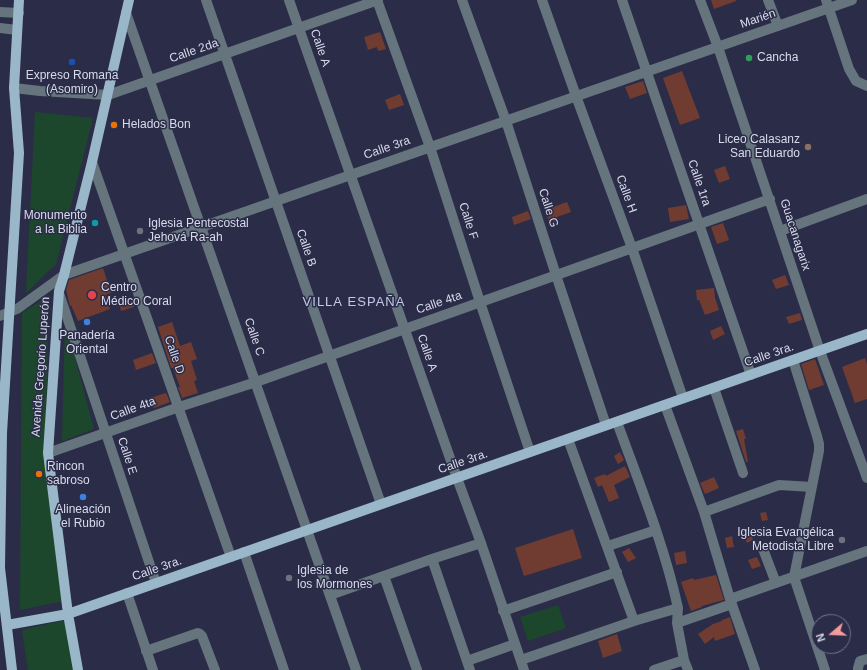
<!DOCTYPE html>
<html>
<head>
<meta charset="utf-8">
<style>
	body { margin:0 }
	#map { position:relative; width:867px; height:670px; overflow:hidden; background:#2b2d48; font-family:Helvetica,sans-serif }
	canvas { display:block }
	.north { position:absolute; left:811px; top:614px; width:40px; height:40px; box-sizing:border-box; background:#2b2d48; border:1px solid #70728a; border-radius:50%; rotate:251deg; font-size:11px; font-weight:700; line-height:16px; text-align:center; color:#d8daec }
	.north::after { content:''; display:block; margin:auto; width:14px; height:18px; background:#f59b9d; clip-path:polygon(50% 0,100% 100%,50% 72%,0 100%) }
</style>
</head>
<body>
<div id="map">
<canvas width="867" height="670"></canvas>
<div class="north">N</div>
</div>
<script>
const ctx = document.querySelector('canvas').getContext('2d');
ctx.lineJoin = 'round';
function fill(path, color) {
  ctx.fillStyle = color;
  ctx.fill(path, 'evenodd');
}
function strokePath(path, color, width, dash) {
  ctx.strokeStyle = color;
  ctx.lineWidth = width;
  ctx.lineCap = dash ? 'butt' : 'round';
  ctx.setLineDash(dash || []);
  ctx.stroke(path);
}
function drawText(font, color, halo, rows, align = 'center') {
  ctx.font = font + ' Helvetica,sans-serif';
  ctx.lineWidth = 3;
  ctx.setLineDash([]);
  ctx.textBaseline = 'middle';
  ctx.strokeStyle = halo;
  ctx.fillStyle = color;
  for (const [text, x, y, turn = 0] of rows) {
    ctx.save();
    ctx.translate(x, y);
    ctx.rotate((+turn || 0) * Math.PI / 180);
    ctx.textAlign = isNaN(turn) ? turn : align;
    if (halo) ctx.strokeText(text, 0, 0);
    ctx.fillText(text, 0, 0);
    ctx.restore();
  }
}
const green = new Path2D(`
	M35,112L93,118L56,264L26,293Z
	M49,296L45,460L63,601L20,610L22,313Z
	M65,321L94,429L62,441Z
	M558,605L566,628L528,641L520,617Z
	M66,620L73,670H28L22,630Z`);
const building = new Path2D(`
	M711,0H736V1L714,9Z
	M380,32L386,49L378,51L377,47L368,50L364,37Z
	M682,71L700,118L680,125L663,78Z
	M643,81L647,93L630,99L625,87Z
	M400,94L404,105L389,110L385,100Z
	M725,166L730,179L719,183L714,170Z
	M567,202L571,212L557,217L558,221L550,224L545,210Z
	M686,205L689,219L670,222L668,208Z
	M528,211L531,219L514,225L512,217Z
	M723,223L729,240L717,244L711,227Z
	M103,268L111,293L105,295L110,309L78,321L71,305L70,306L66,290L69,280Z
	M785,275L789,285L776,289L772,280Z
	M714,288L715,298L719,310L705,315L699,300H697L696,290Z
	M132,300L134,307L121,311L119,304Z
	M800,313L802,320L789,324L786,317Z
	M172,322L180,346L191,342L197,359L191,361L197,380L194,381L198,393L182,398L178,387H180L173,368H171L158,327Z
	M721,326L725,334L713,340L710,331Z
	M152,353L156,363L136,370L133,360Z
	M865,358L867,364V399L855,403L842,367Z
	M815,359L824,385L809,390L801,364Z
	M166,393L170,402L154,408L150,398Z
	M743,429L746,439H744L748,462H746L736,431Z
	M620,452L624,460L618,464L614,456Z
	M625,466L630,477L614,485L619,498L609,502L602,485L598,487L594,478L605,474L606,476Z
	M714,477L719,488L705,494L700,483Z
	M766,512L768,520L762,521L760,513Z
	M573,529L582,558L524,576L515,548Z
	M751,533L753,540L747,543L744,537Z
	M732,536L734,547L727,548L725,538Z
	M629,548L636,558L628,562L622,552Z
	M685,551L687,563L676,565L674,553Z
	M757,557L761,566L752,569L748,560Z
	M716,575L724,600L702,606V607L691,611L681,582L693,578L694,580Z
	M730,617L735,634L715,641L714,637L705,644L698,634L713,624L722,621V620Z
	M617,634L622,651L603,658L598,641Z`);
const minor = new Path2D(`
	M206,0L381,504
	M289,0L457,478L481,543L524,670
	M377,0L430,147L480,302L530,452
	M462,0L506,121L556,275L606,425
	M542,0L576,96L632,248L683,398
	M622,0L751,375
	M700,0L718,47L820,351L867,478
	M768,0L778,26
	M826,0L849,69L856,81L867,86
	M0,12L19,13
	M126,13L356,670
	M0,28L17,30
	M14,88L40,91L108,95L378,0
	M92,162L231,557
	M780,231L867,199
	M59,293L156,583
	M0,316L17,309L64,275L852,0
	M793,360L817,436L819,444V451L794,577L825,670
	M714,388L743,473
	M665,405L704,512L730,599L755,670
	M568,439L634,621
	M48,453L179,407L256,382L770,199
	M704,512L779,485L812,487
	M608,546L656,530
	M763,549L776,583
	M244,552L284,670
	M432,559L470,670
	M384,576L417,670
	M127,593L153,670
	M330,595L432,559L481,543
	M730,599L867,551
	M678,608L677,623L684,660L688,670
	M503,611L617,572
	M677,623L732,604
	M146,651L198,633L200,634L202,636L215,670
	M521,660L634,621L678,608C664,544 639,483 617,422
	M467,661L515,644
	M654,670L684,660
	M858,670V668L860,661L867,659`);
const major = new Path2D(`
	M7,625L68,614L867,334
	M12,670L0,568L2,433L19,153L14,88L19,0
	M78,670L68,614L48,453L59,291L64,275L92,162L129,0`);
const markers = [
	[749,58,4,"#2e9e5b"],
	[72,62,4,"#1a4fb4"],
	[114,125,4,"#e8710a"],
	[808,147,4,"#8d6e63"],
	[95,223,4,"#0f9aa8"],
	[140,231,4,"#6b7280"],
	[92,295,5,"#e0444e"],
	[87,322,4,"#3f7fe0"],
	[39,474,4,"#e8710a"],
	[83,497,4,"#3f7fe0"],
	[842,540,4,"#6b7280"],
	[289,578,4,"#6b7280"]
];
const streetNames = [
	["Marién",758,19,-19],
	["Calle A",320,48,71],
	["Calle 2da",194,51,-19],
	["Calle 3ra",387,148,-19],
	["Calle 1ra",699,183,71],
	["Calle H",626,194,70],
	["Calle G",548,208,72],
	["Calle F",468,221,72],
	["Guacanagarix",795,235,72],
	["Calle B",306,248,71],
	["Calle 4ta",439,303,-19],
	["Calle C",254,337,71],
	["Calle A",427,353,71],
	["Calle D",174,355,71],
	["Calle 3ra.",769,355,-19],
	["Avenida Gregorio Luperón",41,367,-86],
	["Calle 4ta",133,409,-20],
	["Calle E",127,456,72],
	["Calle 3ra.",463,462,-19],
	["Calle 3ra.",157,569,-19]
];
const poiNames = [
	["Cancha",757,58],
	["Expreso Romana",72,76,"center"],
	["(Asomiro)",72,90,"center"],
	["Helados Bon",122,125],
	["Liceo Calasanz",800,140,"right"],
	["San Eduardo",800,154,"right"],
	["Monumento",87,216,"right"],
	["a la Biblia",87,230,"right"],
	["Iglesia Pentecostal",148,224],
	["Jehová Ra-ah",148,238],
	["Centro",101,288],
	["Médico Coral",101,302],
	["Panadería",87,336,"center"],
	["Oriental",87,350,"center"],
	["Rincon",47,467],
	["sabroso",47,481],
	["Alineación",83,510,"center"],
	["el Rubio",83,524,"center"],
	["Iglesia Evangélica",834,533,"right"],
	["Metodista Libre",834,547,"right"],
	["Iglesia de",297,571],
	["los Mormones",297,585]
];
const neighbourhoodNames = [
	["VILLA ESPAÑA",354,302]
];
fill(green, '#1d472c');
fill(building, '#703c31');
strokePath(minor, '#65747d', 10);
strokePath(major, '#99b7c9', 10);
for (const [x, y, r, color] of markers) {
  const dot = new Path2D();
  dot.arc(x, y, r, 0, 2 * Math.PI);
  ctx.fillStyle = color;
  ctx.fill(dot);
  strokePath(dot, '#2b2d48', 1.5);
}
drawText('12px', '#d8daec', '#2b2d48', streetNames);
drawText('12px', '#d8daec', '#2b2d48', poiNames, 'left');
ctx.letterSpacing = '1px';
drawText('13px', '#c3c8eb', '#2b2d48', neighbourhoodNames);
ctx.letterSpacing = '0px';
</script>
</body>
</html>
